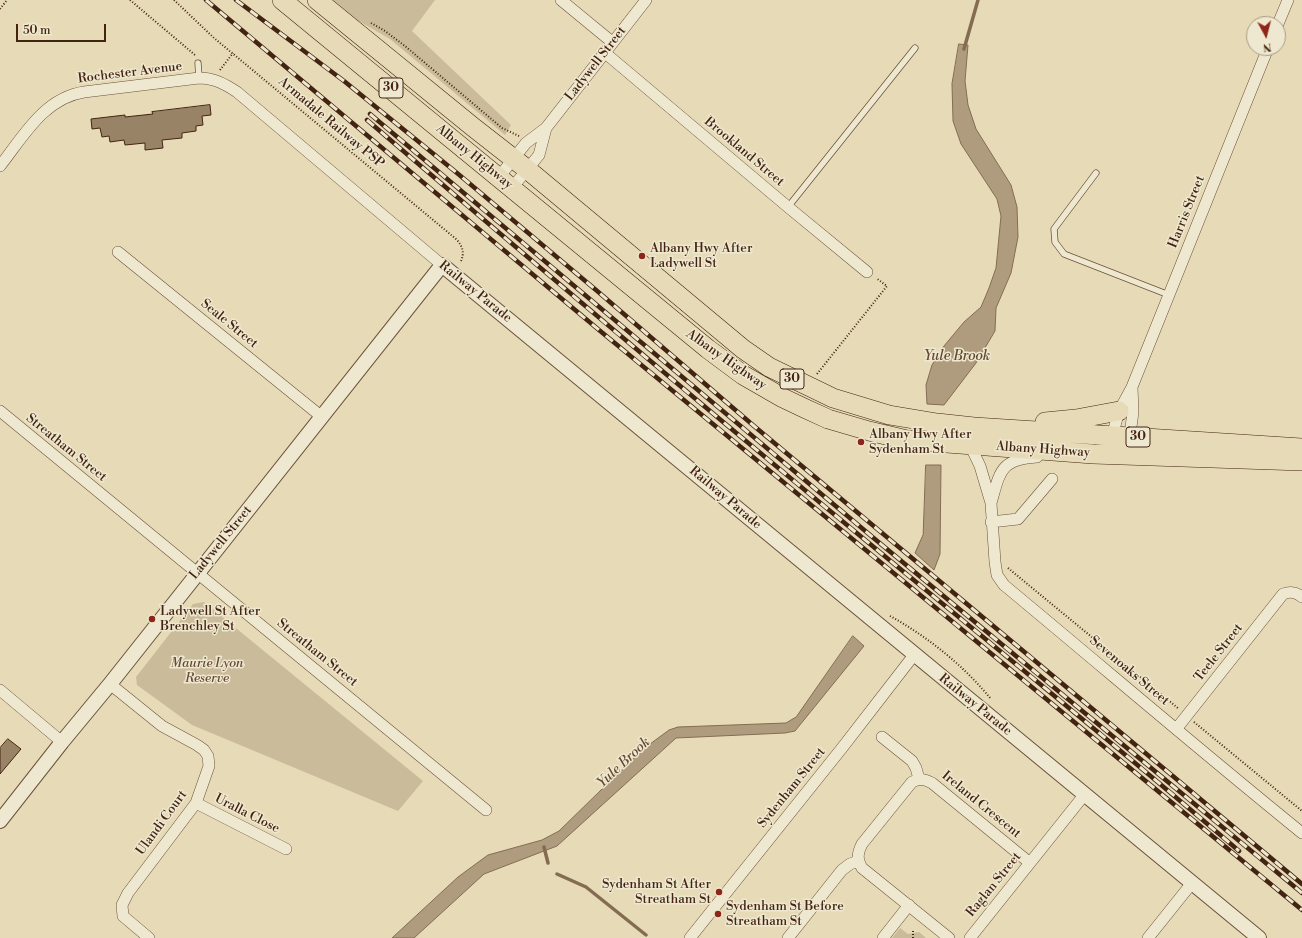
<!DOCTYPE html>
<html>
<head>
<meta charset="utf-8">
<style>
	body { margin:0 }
	#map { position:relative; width:1302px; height:938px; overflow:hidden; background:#e6dbb6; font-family:"Libre Bodoni",serif }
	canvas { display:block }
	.north { position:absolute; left:1246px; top:16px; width:40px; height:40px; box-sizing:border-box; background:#efe8d0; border:1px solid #aa9984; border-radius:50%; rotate:173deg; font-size:11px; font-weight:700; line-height:16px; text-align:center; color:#432312 }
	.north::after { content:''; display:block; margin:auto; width:14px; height:18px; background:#8f2418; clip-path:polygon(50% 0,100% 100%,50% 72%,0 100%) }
	.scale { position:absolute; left:16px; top:24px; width:90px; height:18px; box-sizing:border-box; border:2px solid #432312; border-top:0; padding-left:5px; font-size:12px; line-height:14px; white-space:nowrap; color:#432312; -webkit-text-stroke:3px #efe8d0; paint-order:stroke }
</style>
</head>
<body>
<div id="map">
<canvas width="1302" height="938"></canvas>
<div class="north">N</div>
<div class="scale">50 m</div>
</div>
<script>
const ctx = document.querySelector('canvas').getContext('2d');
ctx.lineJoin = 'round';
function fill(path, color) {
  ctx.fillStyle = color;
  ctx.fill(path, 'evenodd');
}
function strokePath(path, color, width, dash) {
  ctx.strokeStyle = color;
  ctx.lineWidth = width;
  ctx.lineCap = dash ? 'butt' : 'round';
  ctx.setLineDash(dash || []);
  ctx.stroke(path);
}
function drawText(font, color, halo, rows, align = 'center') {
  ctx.font = font + ' "Libre Bodoni",serif';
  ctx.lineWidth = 3;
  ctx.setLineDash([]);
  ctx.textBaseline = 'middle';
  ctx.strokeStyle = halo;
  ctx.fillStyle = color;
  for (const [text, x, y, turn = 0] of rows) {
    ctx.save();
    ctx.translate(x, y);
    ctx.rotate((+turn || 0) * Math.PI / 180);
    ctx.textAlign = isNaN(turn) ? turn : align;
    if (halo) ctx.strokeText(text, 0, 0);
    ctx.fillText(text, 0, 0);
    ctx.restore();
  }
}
const green = new Path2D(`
	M333,0H435L412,31L511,125L505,135L390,39L357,20Z
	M204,602L423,781L398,811L192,725L137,685L136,677L193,604Z
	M900,928L908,934L919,932L926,938H892Z`);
const water = new Path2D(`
	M959,44L968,45L965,81L968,105L976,129L1011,185L1017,207L1018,237L1011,273L996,308L995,331L976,363L944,405L927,404L926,385L932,365L944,346L964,322L981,307L989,288L996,268L1001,216L997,199L961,144L953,121L952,84Z
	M926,465H941L940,554L934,570L915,553L923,535Z
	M853,636L864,646L795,731L785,733L676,738L557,846L484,874L414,938H392L458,877L488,855L542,840L559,831L642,750L669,730L678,727L786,723L796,717Z`);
const stream = new Path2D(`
	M964,49L978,0
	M544,847L548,863
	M557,874L586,887L646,935`);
const building = new Path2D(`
	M210,105L211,115L202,116L203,125L196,126V131L182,133V138L162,140L163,148L145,150V143L125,145L124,140L110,142L109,136L102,137L100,128L92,129L91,119L125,115V117L153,114L152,112Z
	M8,739L21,749L0,774V748Z`);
const path = new Path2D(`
	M130,0L195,55
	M174,0L214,38L456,239C463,246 465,254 460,263
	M0,9L7,0
	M371,23L385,31L405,46L502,128L519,136
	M220,70L233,53
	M817,374L887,286L876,278
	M1008,568L1179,709
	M890,616C928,637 963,665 991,699
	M1194,722L1302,811
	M913,931V938`);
const service = new Path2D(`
	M198,63L199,78
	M1096,173L1054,229L1055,242L1064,254L1169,295
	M788,207L915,48`);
const minor = new Path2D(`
	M561,0L612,42
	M1278,24L1288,0
	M604,52L788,207L867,272
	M0,166C23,137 44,98 84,92L199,78C214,78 225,84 237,92L442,265
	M499,177L526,143L546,128L646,0
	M512,188L539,155L546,128
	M118,252L322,417
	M0,411L486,810
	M1111,440L1119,411L1132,387L1268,48
	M1129,442L1133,412L1132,387
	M970,445L980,466L991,503L995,562L997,575L1004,585C1104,668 1202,752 1302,833
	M991,503C1000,472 1000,459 1037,457
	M991,522L1018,519L1052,479
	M110,684L162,726L197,745L204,750L208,756L209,766L196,803L128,893L122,905L123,916L149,938
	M0,690L62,742
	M1177,728L1283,594C1291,591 1296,592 1302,597
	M882,737L912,761L916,768L919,779
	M196,803L286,849
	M690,938L842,748L914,655
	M788,938L842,870L850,864L858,861
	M883,938L909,905
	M949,938L862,868C857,859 857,854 862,844L912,782C920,778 924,779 932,783L1030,863
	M970,938L1085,794
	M1148,938L1192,883`);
const tertiary = new Path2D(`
	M0,821L62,742L110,684L442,265L1259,938`);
const trunk = new Path2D(`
	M282,0L708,349L743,375L783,398L804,408L828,419L869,431L907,440L1093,454L1302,461
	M317,0L473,127L528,170L743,349L769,367L833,398L889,415L937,423L974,427L1302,448
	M1045,422L1076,419L1119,411`);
const rail = new Path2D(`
	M206,0L599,330L1302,910
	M236,0L344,81L457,173L596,290L754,426L1302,884
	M370,114L876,540L1302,893
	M367,120C505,238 642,355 782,471C934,598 1089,722 1239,851`);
const markers = [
	[642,256,4,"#8f2418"],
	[861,442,4,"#8f2418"],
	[152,619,4,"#8f2418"],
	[719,892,4,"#8f2418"],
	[718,914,4,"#8f2418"]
];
const shields = [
	[391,88,24],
	[792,379,24],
	[1138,437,24]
];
const shieldNames = [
	["30",391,88],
	["30",792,379],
	["30",1138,437]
];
const streetNames = [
	["Ladywell Street",596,64,-52],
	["Rochester Avenue",130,73,-7],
	["Armadale Railway PSP",331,123,40],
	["Brookland Street",744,152,40],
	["Albany Highway",474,157,39],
	["Harris Street",1187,212,-68],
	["Railway Parade",475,292,39],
	["Seale Street",229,324,39],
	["Albany Highway",726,360,35],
	["Streatham Street",66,448,39],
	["Albany Highway",1043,450,4],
	["Railway Parade",725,498,40],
	["Ladywell Street",221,543,-51],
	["Streatham Street",317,653,39],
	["Teele Street",1219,653,-52],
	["Sevenoaks Street",1129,671,40],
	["Railway Parade",975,705,39],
	["Sydenham Street",792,788,-51],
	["Ireland Crescent",981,805,39],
	["Uralla Close",247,814,27],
	["Ulandi Court",162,823,-54],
	["Raglan Street",994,885,-51]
];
const poiNames = [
	["Albany Hwy After",650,249],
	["Ladywell St",650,264],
	["Albany Hwy After",869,435],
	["Sydenham St",869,450],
	["Ladywell St After",160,612],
	["Brenchley St",160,627],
	["Sydenham St After",711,885,"right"],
	["Streatham St",711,900,"right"],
	["Sydenham St Before",726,907],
	["Streatham St",726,922]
];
const parkNames = [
	["Maurie Lyon",207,664],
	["Reserve",207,679]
];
const waterNames = [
	["Yule Brook",957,357],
	["Yule Brook",624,763,-43]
];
fill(green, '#cabc9a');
fill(water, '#af9c7e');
strokePath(water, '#846c53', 1);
strokePath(stream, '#846c53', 3.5);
fill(building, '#988367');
strokePath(building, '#432312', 1);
strokePath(service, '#6c513b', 7);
strokePath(minor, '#6c513b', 12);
strokePath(tertiary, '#6c513b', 16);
strokePath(trunk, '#432312', 20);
strokePath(path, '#432312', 2, [1, 2]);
strokePath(service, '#efe8d0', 5.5);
strokePath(minor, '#efe8d0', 11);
strokePath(tertiary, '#efe8d0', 14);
strokePath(trunk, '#e6dbb6', 19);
strokePath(rail, '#432312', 4.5);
strokePath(rail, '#efe8d0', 3, [9]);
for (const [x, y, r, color] of markers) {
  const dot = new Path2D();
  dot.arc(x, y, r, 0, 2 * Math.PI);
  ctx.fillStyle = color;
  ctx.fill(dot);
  strokePath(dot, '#efe8d0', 1.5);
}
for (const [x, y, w] of shields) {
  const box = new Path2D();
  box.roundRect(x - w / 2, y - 10, w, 20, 3);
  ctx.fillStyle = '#efe8d0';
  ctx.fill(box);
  strokePath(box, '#432312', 1);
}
drawText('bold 12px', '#432312', null, shieldNames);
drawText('13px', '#432312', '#efe8d0', streetNames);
drawText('13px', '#432312', '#efe8d0', poiNames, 'left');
drawText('italic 13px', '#654934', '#efe8d0', parkNames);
drawText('italic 14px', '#634732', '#efe8d0', waterNames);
</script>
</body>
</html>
